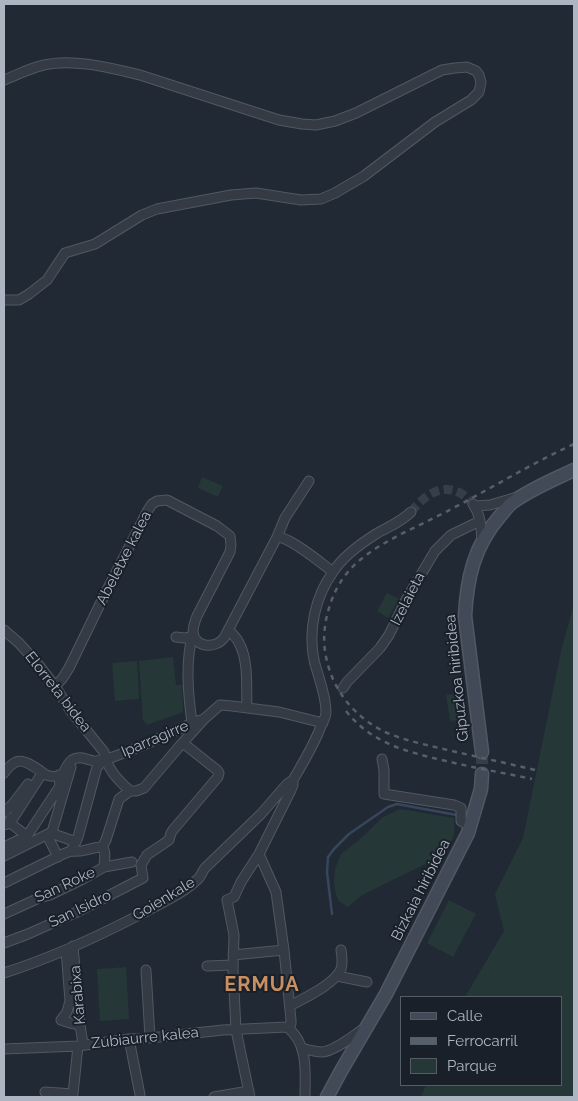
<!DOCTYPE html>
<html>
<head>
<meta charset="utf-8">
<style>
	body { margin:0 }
	#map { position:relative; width:578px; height:1101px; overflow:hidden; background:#212934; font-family:Raleway,sans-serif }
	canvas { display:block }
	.frame { position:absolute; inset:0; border:5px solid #aeb5c2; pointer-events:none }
	.legend { position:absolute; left:400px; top:996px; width:162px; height:90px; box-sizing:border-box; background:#192029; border:1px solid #555c66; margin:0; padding:6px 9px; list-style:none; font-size:15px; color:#aeb5c2 }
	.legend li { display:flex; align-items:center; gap:10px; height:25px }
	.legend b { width:25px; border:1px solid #555c66 }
</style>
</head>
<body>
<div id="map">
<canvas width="578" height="1101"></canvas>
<div class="frame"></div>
<ul class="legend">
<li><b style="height:6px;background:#424a57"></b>Calle</li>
<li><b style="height:6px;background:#565f6c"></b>Ferrocarril</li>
<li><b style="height:14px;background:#263737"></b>Parque</li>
</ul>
</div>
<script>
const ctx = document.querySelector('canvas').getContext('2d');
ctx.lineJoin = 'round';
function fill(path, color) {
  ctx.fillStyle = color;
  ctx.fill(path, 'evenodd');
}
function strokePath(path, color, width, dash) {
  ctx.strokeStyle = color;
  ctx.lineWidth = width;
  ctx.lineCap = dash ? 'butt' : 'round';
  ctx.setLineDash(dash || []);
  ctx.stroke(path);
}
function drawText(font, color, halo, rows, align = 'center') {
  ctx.font = font + ' Raleway,sans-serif';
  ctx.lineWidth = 4;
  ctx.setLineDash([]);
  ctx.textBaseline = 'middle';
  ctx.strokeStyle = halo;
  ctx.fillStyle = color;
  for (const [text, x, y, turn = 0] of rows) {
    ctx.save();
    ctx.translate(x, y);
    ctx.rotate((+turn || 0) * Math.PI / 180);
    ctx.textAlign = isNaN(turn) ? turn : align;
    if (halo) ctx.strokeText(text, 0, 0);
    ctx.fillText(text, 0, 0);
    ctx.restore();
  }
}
const green = new Path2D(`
	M202,477L223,486L218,497L198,488Z
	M387,593L399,599L388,618L377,611Z
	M574,604V1097H421L426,1085H562V997H465L504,931L495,894L523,838L561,651Z
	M173,657L176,685H182L183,712L147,725L143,720L139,661Z
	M137,661L139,699L115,701L112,663Z
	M455,694L459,720L450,721L446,695Z
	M400,809L454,818V835L446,854L362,895L348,907L339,901L336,895L334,882L335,869L341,854L359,840L383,817Z
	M449,900L476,914L453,957L427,943Z
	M126,967L129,1019L100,1021L97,969Z`);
const stream = new Path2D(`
	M332,914L327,872L328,857L334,849L349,834L388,807L397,804L457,815`);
const streetTunnel = new Path2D(`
	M411,512C424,496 441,482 462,494C466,497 470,501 473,504`);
const secondaryTunnel = new Path2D(`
	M482,752V774`);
const street = new Path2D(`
	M4,80C17,75 30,68 44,65C73,58 111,68 140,75L279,120L302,124L316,125L335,121L356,113L442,70L455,68L467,67L476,71L479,75L481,82L479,92L471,100L435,122L364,176L335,193L321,199L301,200L256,193L231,195L157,209L142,215L95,244L65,253L47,280L29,294L19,300H4
	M473,504C481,515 481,528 482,541
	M475,506L490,505L514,498
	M277,537L285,518L309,481
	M4,630L19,643L37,663L55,686L70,710L104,752C107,769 118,780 130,791
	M229,630C232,634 237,638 239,643C249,661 246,687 247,707
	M176,637L184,638L192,637
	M55,686L62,679L69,668L104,596L148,510L152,504L157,501L167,500L217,526L230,536L231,545L230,552L197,616C195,621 193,626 193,632C195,648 215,649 224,638L277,537C290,537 321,563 333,572
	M343,688L347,682L380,648L389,635L407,598L435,551L451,535L480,521
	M192,723C188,693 185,663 193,632
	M382,759L384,770V794L454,805L461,808V821L471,826
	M4,773C7,769 11,764 16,762C24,758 39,770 46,775C68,781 63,766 72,760C80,755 87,760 94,761C100,761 108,758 113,757C135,749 156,740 177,730C185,727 193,721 202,720
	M130,791H136L144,788L178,748L204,719L220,705L232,706L279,712L323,723
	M4,812L12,805L28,784
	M11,818L10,823L27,836
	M4,825L10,823L41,775
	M51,833L76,842
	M47,835L58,857
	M4,847L27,836L60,786L59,775
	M102,847L106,840L119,799L130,791
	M102,847C107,852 104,860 104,867
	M71,851C85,853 90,847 102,847
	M259,854L276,892L284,950L291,1020V1024L287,1027
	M4,856L52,832L71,767
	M4,883L63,854L71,851L78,837L97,767L105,759
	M4,914L39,898L50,895L83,879L104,867L132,862
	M4,943L28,934L75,913L143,878L141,865L147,855L169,840L171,833L173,830L218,777L219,773L217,770L183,743
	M73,946L80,1025L83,1044
	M66,950L70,1001L67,1012L61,1020L70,1023L80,1025
	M233,955L284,950
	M207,966L233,965
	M146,970L150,1038
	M4,973C51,958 97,937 141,914C161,903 183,894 199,878C201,875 203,871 205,868L261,814L287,784L293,780
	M337,976L367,982
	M290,1006C304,998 335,984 341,969C343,963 342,956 341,950
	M287,1027C309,1044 305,1073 305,1097
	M129,1039L140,1095
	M302,1048C309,1050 316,1052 322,1052C335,1051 354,1035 365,1028
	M4,1049L78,1046L129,1039L150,1038L223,1030L287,1027
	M54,1097L45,1092L73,1094L78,1046
	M214,1097L249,1091
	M250,1097L236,1030L233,969L234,935L227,900L234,897L241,882L259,854L291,790L293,785V780C303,763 314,745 321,726C323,722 326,717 326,712C326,694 318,677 314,660C308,630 315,597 333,572C343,556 360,544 376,534C388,527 401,522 411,512`);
const secondary = new Path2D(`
	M482,752L465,616C467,578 474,546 500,516C504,512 507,506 513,502C531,489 553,480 574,470
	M327,1097L341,1071L386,994L468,833L481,789L482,774`);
const rail = new Path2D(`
	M346,711C372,744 408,752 446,761C475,768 504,773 532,779
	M535,770C502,762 468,755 435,747C418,743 401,739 385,732C356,718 334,692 327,661C322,642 324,623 330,605C342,567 369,551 403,533C422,524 442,514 461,504C498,484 535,462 574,444`);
const streetNames = [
	["Abeletxe kalea",124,558,-63],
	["Izelaieta",408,599,-63],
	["Gipuzkoa hiribidea",457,678,-96],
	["Elorreta bidea",58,692,52],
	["Iparragirre",155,739,-23],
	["San Roke",65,885,-25],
	["Bizkaia hiribidea",421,890,-63],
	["Goienkale",164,899,-31],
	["San Isidro",80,909,-26],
	["Karabixa",78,995,-95],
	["Zubiaurre kalea",145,1038,-6]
];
const districtNames = [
	["ERMUA",262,985]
];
fill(green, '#263737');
strokePath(stream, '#37465c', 2.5);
strokePath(streetTunnel, '#363e49', 9, [9, 4.5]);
strokePath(secondaryTunnel, '#363e49', 12, [12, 6]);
strokePath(street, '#515863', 11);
strokePath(secondary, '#515863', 15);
strokePath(street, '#343b45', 9);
strokePath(secondary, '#424a57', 12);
strokePath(rail, '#565f6c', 2.5, [5, 5]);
drawText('15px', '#aeb5c2', '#192029', streetNames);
ctx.letterSpacing = '1px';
drawText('bold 20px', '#c98f61', '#192029', districtNames);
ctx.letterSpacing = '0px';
</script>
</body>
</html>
